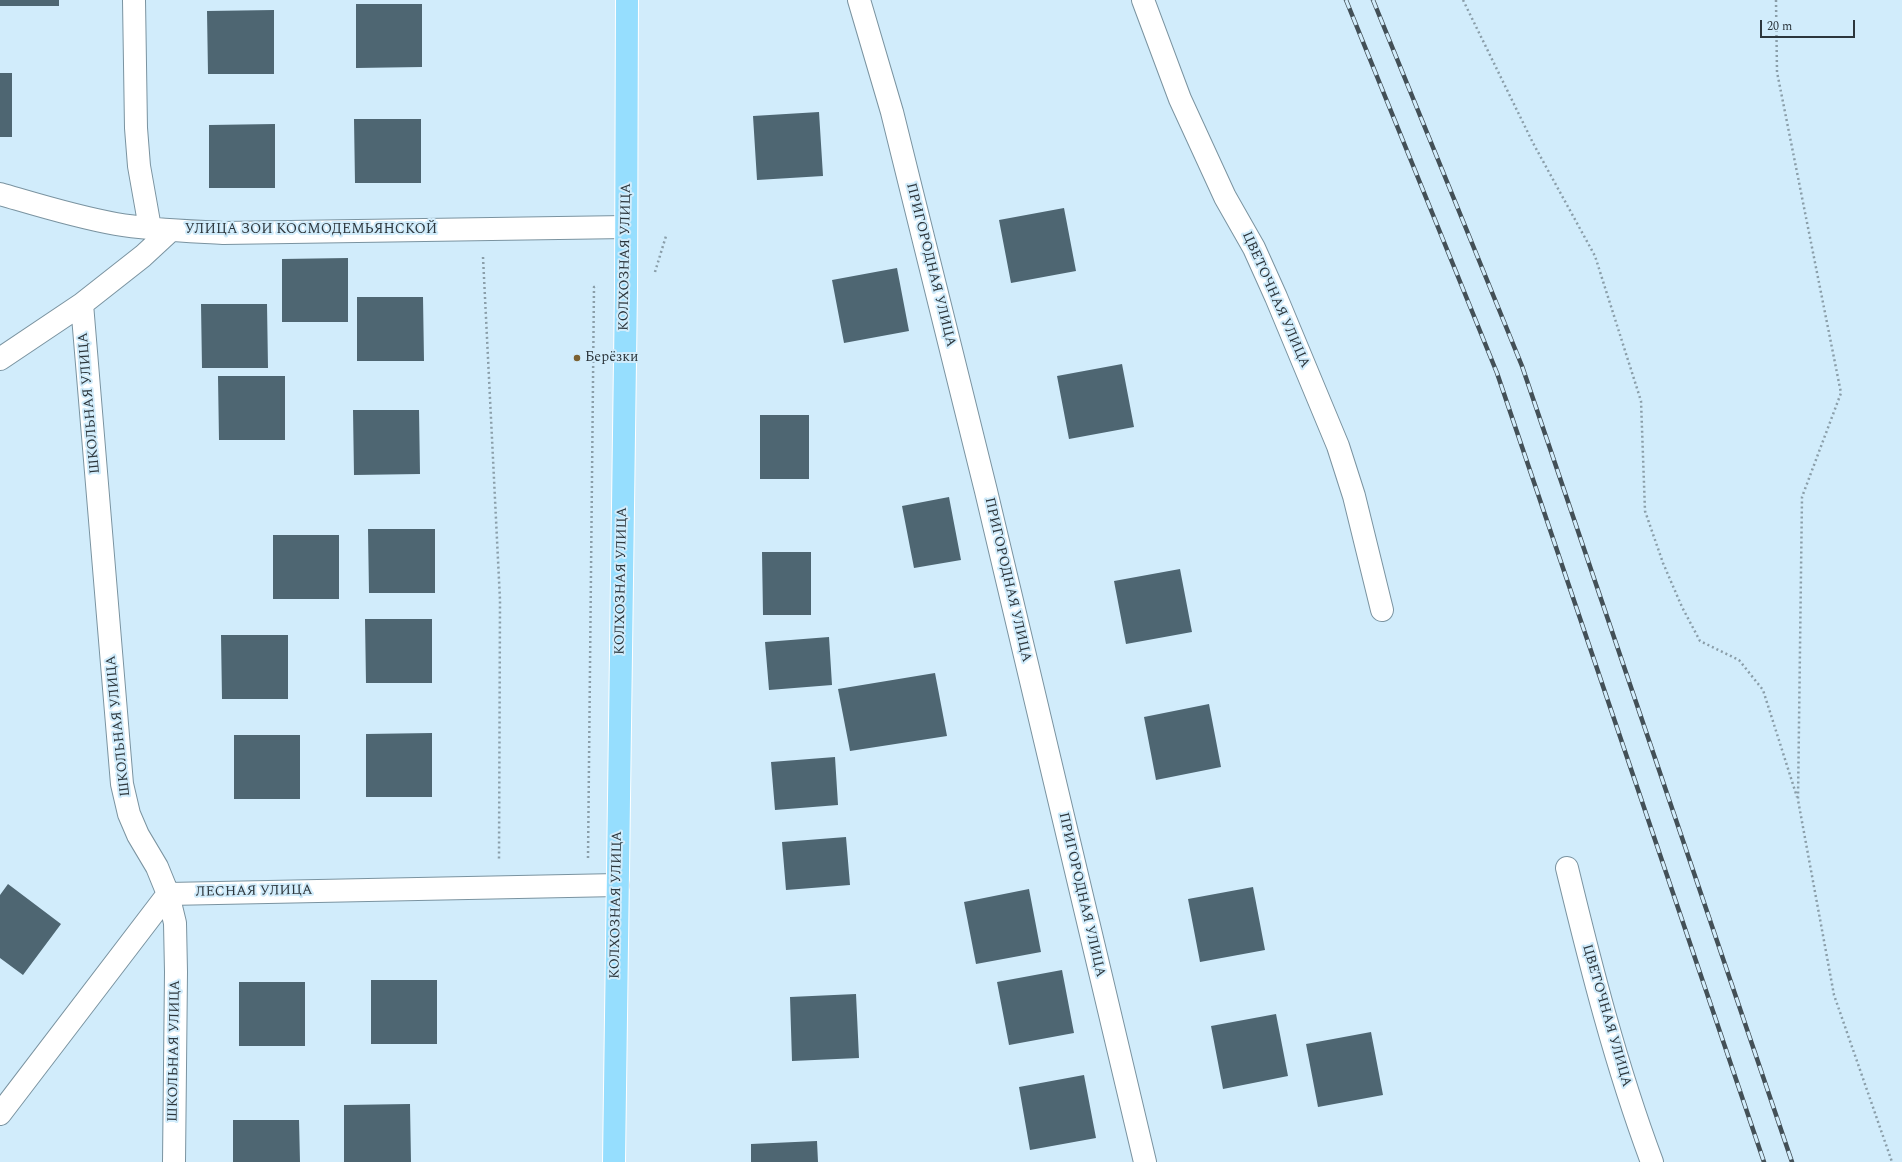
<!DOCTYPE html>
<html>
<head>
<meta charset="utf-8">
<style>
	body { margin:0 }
	#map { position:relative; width:1902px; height:1162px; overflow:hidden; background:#d1ecfb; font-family:Spectral,serif }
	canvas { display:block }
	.scale { position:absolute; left:1760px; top:20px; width:95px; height:18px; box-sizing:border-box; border:2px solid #2c363c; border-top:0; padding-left:5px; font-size:12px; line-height:14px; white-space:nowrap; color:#2c363c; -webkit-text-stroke:3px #d1ecfb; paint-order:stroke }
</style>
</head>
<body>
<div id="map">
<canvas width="1902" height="1162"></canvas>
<div class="scale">20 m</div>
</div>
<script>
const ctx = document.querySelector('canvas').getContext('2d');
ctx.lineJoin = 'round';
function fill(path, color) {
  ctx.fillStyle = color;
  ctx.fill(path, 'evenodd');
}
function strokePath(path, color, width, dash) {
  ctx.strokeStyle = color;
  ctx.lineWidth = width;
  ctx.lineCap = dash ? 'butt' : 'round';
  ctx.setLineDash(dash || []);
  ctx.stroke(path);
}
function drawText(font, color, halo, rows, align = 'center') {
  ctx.font = font + ' Spectral,serif';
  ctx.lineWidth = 4;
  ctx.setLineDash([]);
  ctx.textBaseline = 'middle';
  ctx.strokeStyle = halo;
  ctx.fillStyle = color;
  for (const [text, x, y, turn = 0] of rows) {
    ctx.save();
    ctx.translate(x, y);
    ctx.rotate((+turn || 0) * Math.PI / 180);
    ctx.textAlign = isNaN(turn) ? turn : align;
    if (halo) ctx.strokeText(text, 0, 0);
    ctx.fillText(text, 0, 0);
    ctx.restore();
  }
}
const building = new Path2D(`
	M0,0H59V6H0Z
	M356,4H422V67L356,68Z
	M274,10V74H208L207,11Z
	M0,73H12V137H0Z
	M819,112L823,176L757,180L753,116Z
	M354,119H421V183H355Z
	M275,124V188H209V125Z
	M1064,208L1076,271L1011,283L999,220Z
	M348,258V322H282V259Z
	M897,268L909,331L844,343L832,280Z
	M357,297H423L424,361H357Z
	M201,304H267L268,368H202Z
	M1122,364L1134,427L1069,439L1057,376Z
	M218,376H285V440H219Z
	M353,410H419L420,474L354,475Z
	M760,415H809V479H760Z
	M949,497L961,560L914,568L902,506Z
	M368,529H435V593H369Z
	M273,535H339V599H273Z
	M762,552H811V615H763Z
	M1180,569L1192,632L1126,644L1114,581Z
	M365,619H432V683H366Z
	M221,635H288V699H222Z
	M829,637L832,685L769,690L765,642Z
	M935,673L947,736L850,751L838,689Z
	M1209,704L1221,767L1156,780L1144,717Z
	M432,733V797H366V734Z
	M234,735H300V799H234Z
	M835,757L838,805L775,810L771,762Z
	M846,837L850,885L786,890L782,842Z
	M8,884L61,924L23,975L0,958V895Z
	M1253,887L1265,950L1200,962L1188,899Z
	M1029,889L1041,952L976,964L964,902Z
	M1062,970L1074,1033L1009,1045L997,982Z
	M371,980H437V1044H371Z
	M239,982H305V1046H239Z
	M856,994L859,1058L792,1061L790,997Z
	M1276,1014L1288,1076L1223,1089L1211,1026Z
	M1371,1032L1383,1095L1318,1107L1306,1044Z
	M1084,1075L1096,1138L1030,1150L1019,1087Z
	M410,1104L411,1162H344V1105Z
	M233,1120H299L300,1162H233Z
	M817,1141L818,1162H751V1144Z`);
const path = new Path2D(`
	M1463,0L1533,143L1595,256L1641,401L1645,511L1663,563L1682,607L1700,641L1739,660L1763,690L1797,797
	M1776,0L1777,72L1841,393L1802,497L1798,800L1834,995L1892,1162
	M483,257L500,600L499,860
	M655,272L666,236
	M588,858L594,287H598`);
const minor = new Path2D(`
	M134,0L136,128L139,166L150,228
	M859,0L892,112L986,491L1145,1162
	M1143,0L1180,99L1225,197L1254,248L1276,297L1338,446L1354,496L1382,610
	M0,194C38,205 76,217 116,224C151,230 187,231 223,233L626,227
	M82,304L122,784L129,814L138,835L157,867L168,894L175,923L176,972L174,1162
	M0,359L82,304L143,256L170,231
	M1567,868C1591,967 1616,1066 1652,1162
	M0,1114L168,894L618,885`);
const major = new Path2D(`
	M614,1162L626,288L627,0`);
const rail = new Path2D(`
	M1346,0L1497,373L1764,1162
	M1373,0L1522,366L1792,1162`);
const markers = [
	[577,358,4,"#7b6132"]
];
const streetNames = [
	["УЛИЦА ЗОИ КОСМОДЕМЬЯНСКОЙ",311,230],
	["КОЛХОЗНАЯ УЛИЦА",626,257,-89],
	["ПРИГОРОДНАЯ УЛИЦА",930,265,76],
	["ЦВЕТОЧНАЯ УЛИЦА",1275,300,66],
	["ШКОЛЬНАЯ УЛИЦА",90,403,-95],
	["ПРИГОРОДНАЯ УЛИЦА",1007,580,77],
	["КОЛХОЗНАЯ УЛИЦА",622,581,-89],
	["ШКОЛЬНАЯ УЛИЦА",119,726,-96],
	["ЛЕСНАЯ УЛИЦА",254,892,-1],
	["ПРИГОРОДНАЯ УЛИЦА",1081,895,77],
	["КОЛХОЗНАЯ УЛИЦА",617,905,-89],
	["ЦВЕТОЧНАЯ УЛИЦА",1606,1016,74],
	["ШКОЛЬНАЯ УЛИЦА",175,1051,-89]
];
const poiNames = [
	["Берёзки",585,358]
];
fill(building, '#4e6672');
strokePath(minor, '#7a93a0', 24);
strokePath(major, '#fff', 24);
strokePath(path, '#8a9ea9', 2.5, [2, 3]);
strokePath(minor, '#fff', 22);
strokePath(major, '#96defe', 22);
strokePath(rail, '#435057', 4.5);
strokePath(rail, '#d1ecfb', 3, [9]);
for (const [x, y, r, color] of markers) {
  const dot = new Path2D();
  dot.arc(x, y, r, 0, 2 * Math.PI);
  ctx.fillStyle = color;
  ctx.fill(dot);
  strokePath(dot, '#d1ecfb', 1.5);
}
drawText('14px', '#2c363c', '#d1ecfb', streetNames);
drawText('14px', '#2c363c', '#d1ecfb', poiNames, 'left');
</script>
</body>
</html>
